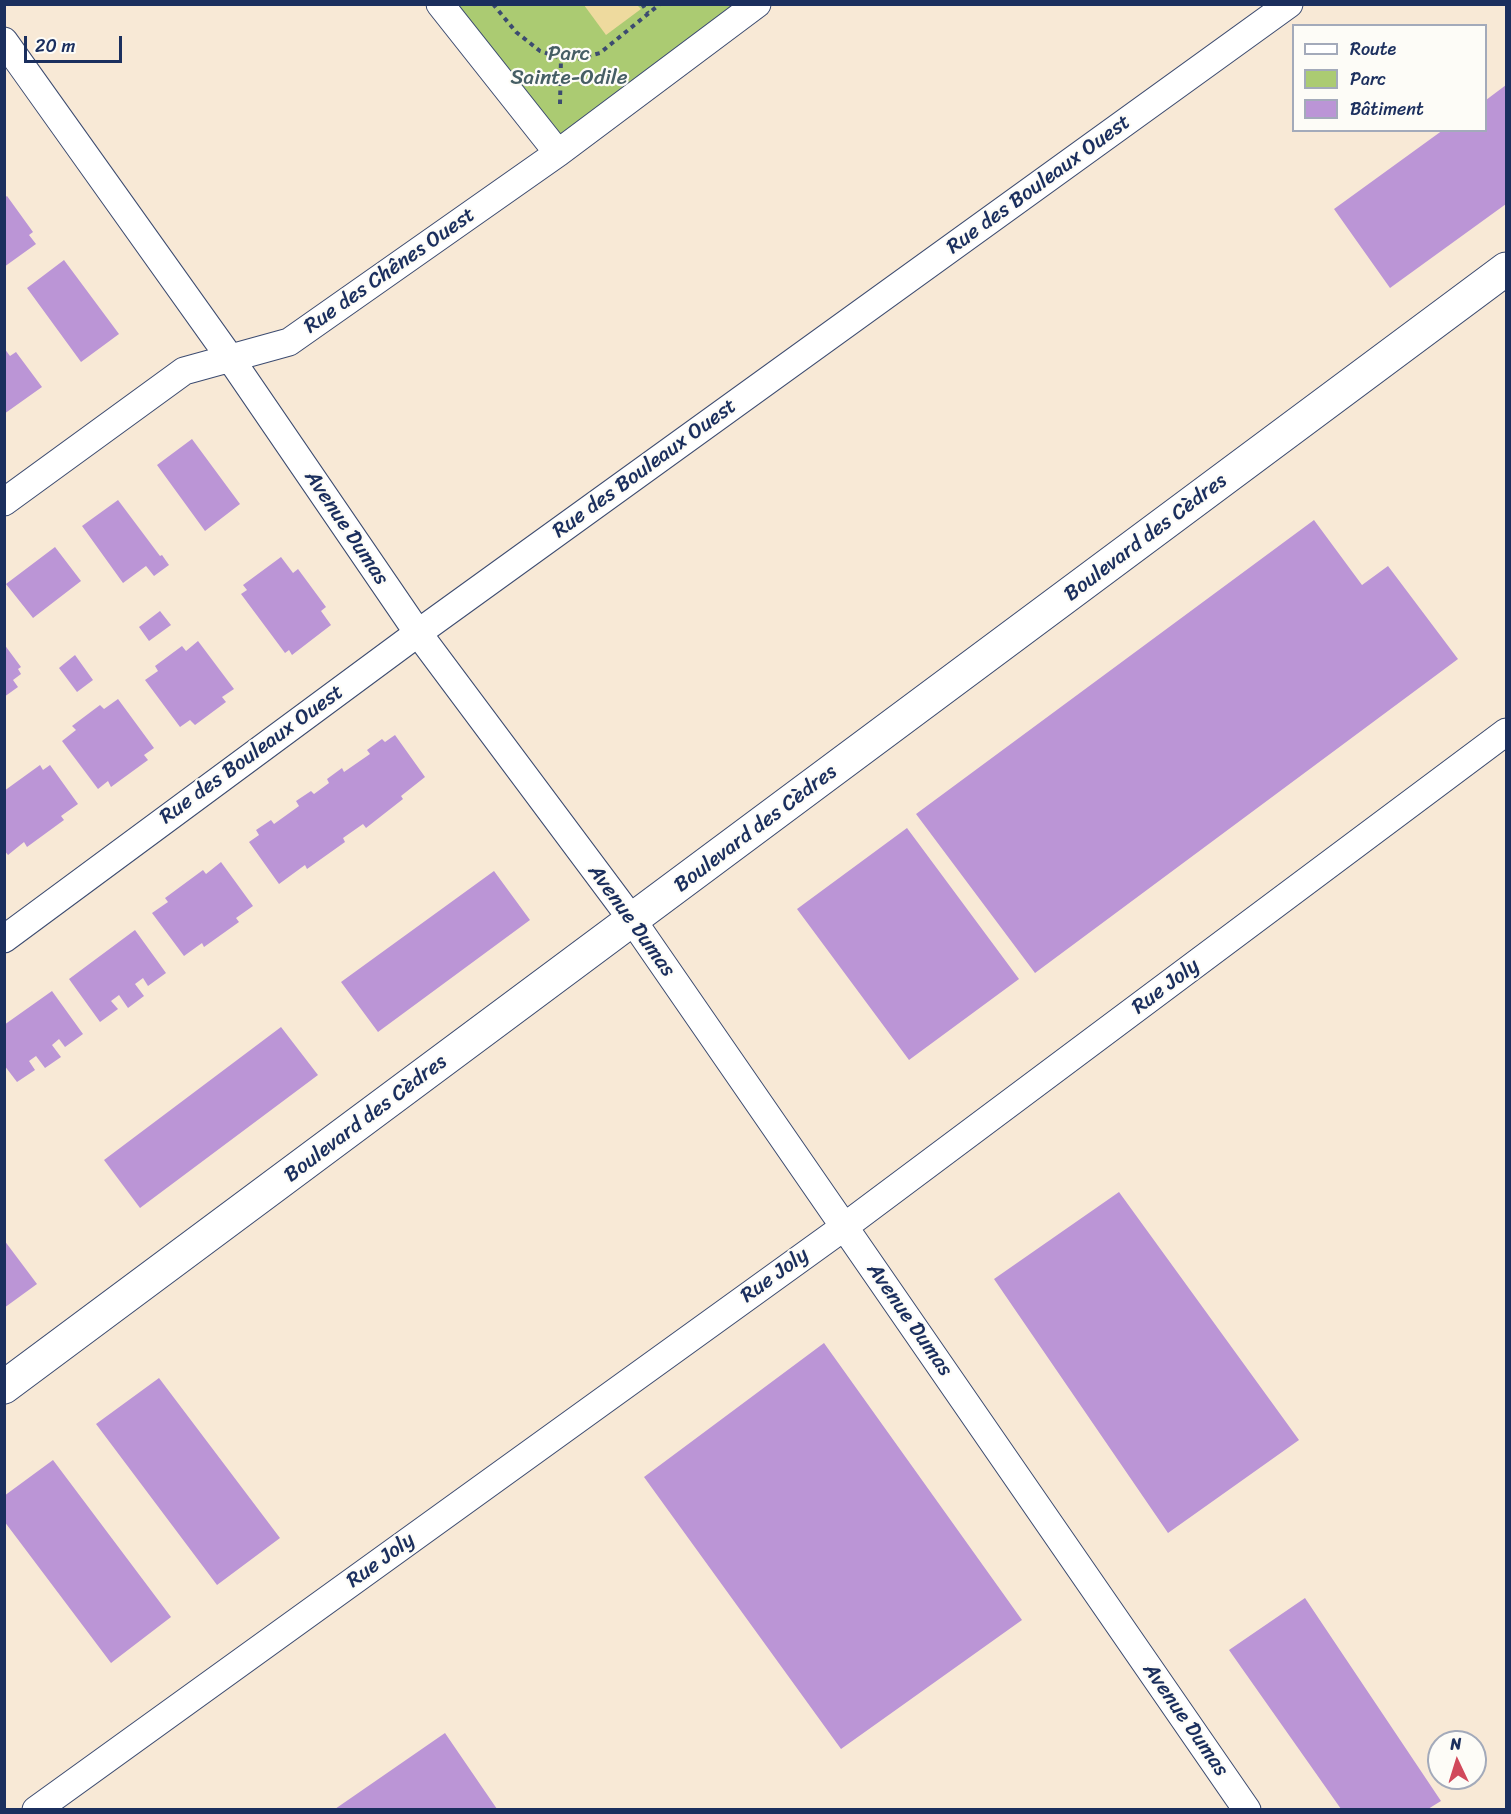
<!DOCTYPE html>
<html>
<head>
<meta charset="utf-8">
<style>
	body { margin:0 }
	#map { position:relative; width:1511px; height:1814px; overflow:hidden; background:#f8e9d6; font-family:Sriracha,sans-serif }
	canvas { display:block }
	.frame { position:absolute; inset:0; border:6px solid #1b2f5e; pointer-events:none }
	.legend { position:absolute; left:1292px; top:24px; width:195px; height:108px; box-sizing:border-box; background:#fdfcf7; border:2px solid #a3aaba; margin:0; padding:8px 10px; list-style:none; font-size:18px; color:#1b2f5e }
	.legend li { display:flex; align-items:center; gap:12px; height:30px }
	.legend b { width:30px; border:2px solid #a3aaba }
	.north { position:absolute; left:1427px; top:1730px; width:60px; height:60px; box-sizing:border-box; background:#fdfcf7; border:2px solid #a3aaba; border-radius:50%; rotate:356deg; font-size:16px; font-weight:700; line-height:24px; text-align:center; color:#1b2f5e }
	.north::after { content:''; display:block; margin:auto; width:21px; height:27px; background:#d1495b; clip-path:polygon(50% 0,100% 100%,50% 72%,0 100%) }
	.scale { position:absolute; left:24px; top:36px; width:98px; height:27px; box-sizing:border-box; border:3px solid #1b2f5e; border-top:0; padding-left:8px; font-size:18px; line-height:21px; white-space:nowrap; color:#1b2f5e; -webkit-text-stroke:4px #fdfcf7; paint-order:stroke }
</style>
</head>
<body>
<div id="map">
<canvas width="1511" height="1814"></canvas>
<div class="frame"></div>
<ul class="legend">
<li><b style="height:8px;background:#fff"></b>Route</li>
<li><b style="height:16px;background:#abcb72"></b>Parc</li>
<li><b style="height:16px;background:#bb95d6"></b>Bâtiment</li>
</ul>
<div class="north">N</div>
<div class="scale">20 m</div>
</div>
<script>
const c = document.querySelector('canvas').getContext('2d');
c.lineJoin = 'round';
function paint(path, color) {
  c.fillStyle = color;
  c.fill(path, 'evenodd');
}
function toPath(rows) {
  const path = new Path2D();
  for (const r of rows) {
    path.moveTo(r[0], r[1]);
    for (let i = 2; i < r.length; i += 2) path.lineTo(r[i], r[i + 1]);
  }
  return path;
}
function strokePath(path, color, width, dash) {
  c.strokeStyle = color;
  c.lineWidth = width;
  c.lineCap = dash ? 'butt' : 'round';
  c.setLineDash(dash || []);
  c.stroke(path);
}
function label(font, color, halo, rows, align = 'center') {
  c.font = font + ' Sriracha,sans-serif';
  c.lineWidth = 4.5;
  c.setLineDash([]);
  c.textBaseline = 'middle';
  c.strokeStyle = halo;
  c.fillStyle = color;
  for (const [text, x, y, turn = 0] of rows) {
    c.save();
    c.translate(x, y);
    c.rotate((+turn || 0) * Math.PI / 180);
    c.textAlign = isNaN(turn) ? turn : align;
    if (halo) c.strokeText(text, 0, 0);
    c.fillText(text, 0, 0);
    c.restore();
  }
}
paint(toPath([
	[440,5,757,5,558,153]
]), '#abcb72');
paint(toPath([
	[584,5,637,5,641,9,606,35]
]), '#eeda9e');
paint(toPath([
	[1506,85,1506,204,1390,288,1334,209,1443,130,1486,130,1486,100],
	[7,196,33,232,29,235,36,244,4,267,4,198],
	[64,260,119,334,81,362,27,288],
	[4,348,10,356,16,352,42,387,4,414],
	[192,439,240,504,205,531,157,465],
	[118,500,160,556,162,555,169,565,154,576,146,566,123,583,82,526],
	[1314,520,1362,585,1388,566,1458,659,1035,973,916,814],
	[55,547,81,581,33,618,6,584],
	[281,557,293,573,298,569,326,607,321,611,331,625,292,655,289,650,285,653,241,594,247,590,243,585],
	[160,611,171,625,149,641,139,627],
	[198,641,234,689,222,697,226,702,195,725,190,720,180,727,145,680,158,671,155,666,182,646,186,651],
	[4,644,21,667,18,669,21,674,13,680,18,687,4,697],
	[75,655,93,680,77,692,59,668],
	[118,699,154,748,144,755,148,760,111,787,108,781,98,789,62,741,76,730,72,726,100,705,104,709],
	[395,735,425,777,401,796,403,799,366,828,363,824,343,838,345,842,307,869,305,865,279,884,249,842,259,835,256,830,271,820,274,824,299,806,296,801,311,791,314,794,329,783,327,779,342,768,344,772,370,754,367,750,382,739,385,742],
	[40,765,43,770,50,765,78,804,61,816,64,820,27,847,24,842,8,855,4,850,4,791],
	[907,828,1019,979,909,1060,797,909],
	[221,862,253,906,236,918,239,922,204,947,202,943,184,956,152,913,168,902,165,898,203,870,206,874],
	[494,871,530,920,378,1032,341,982],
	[135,930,166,973,148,986,143,978,135,984,144,996,128,1008,119,995,111,1001,118,1009,100,1022,69,979],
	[52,991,83,1034,65,1047,59,1039,52,1045,61,1057,45,1068,36,1056,29,1061,35,1070,17,1082,4,1065,4,1025],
	[281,1027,318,1075,140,1208,104,1160],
	[1119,1192,1299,1440,1168,1533,994,1279],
	[4,1240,37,1284,4,1308],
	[824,1343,1022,1620,841,1749,644,1477],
	[159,1378,280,1538,217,1585,96,1424],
	[53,1460,171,1617,111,1663,4,1521,4,1496],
	[1305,1598,1441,1801,1428,1809,1341,1809,1229,1650],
	[445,1733,497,1809,335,1809]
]), '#bb95d6');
const minor = toPath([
	[440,4,558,153],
	[4,41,230,358,418,633,633,921,1247,1810],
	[4,502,184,371,289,342,558,153,757,4],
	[4,939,418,633,1289,4],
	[36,1810,844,1227,1506,732]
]);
const tertiary = toPath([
	[4,1387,1506,269]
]);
strokePath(minor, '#3c4b70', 29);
strokePath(tertiary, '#3c4b70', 35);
strokePath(toPath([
	[493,4,516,32,540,51,561,58],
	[642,4,648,13],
	[560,104,561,58,577,59,600,53,660,4]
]), '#3c4b70', 4, [4.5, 4.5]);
strokePath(minor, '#fff', 27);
strokePath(tertiary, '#fff', 33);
label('21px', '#465e64', '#fdfcf7', [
	["Parc",569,55],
	["Sainte-Odile",569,79]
]);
label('21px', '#1b2f5e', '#fdfcf7', [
	["Rue des Bouleaux Ouest",1039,185,-36],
	["Rue des Chênes Ouest",390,271,-35],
	["Rue des Bouleaux Ouest",645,469,-36],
	["Avenue Dumas",346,528,56],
	["Boulevard des Cèdres",1146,538,-37],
	["Rue des Bouleaux Ouest",252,755,-36],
	["Boulevard des Cèdres",756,829,-37],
	["Avenue Dumas",631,921,54],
	["Rue Joly",1166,987,-37],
	["Boulevard des Cèdres",366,1119,-37],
	["Rue Joly",775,1276,-36],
	["Avenue Dumas",909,1320,55],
	["Rue Joly",381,1561,-36],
	["Avenue Dumas",1185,1720,55]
]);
</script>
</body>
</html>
